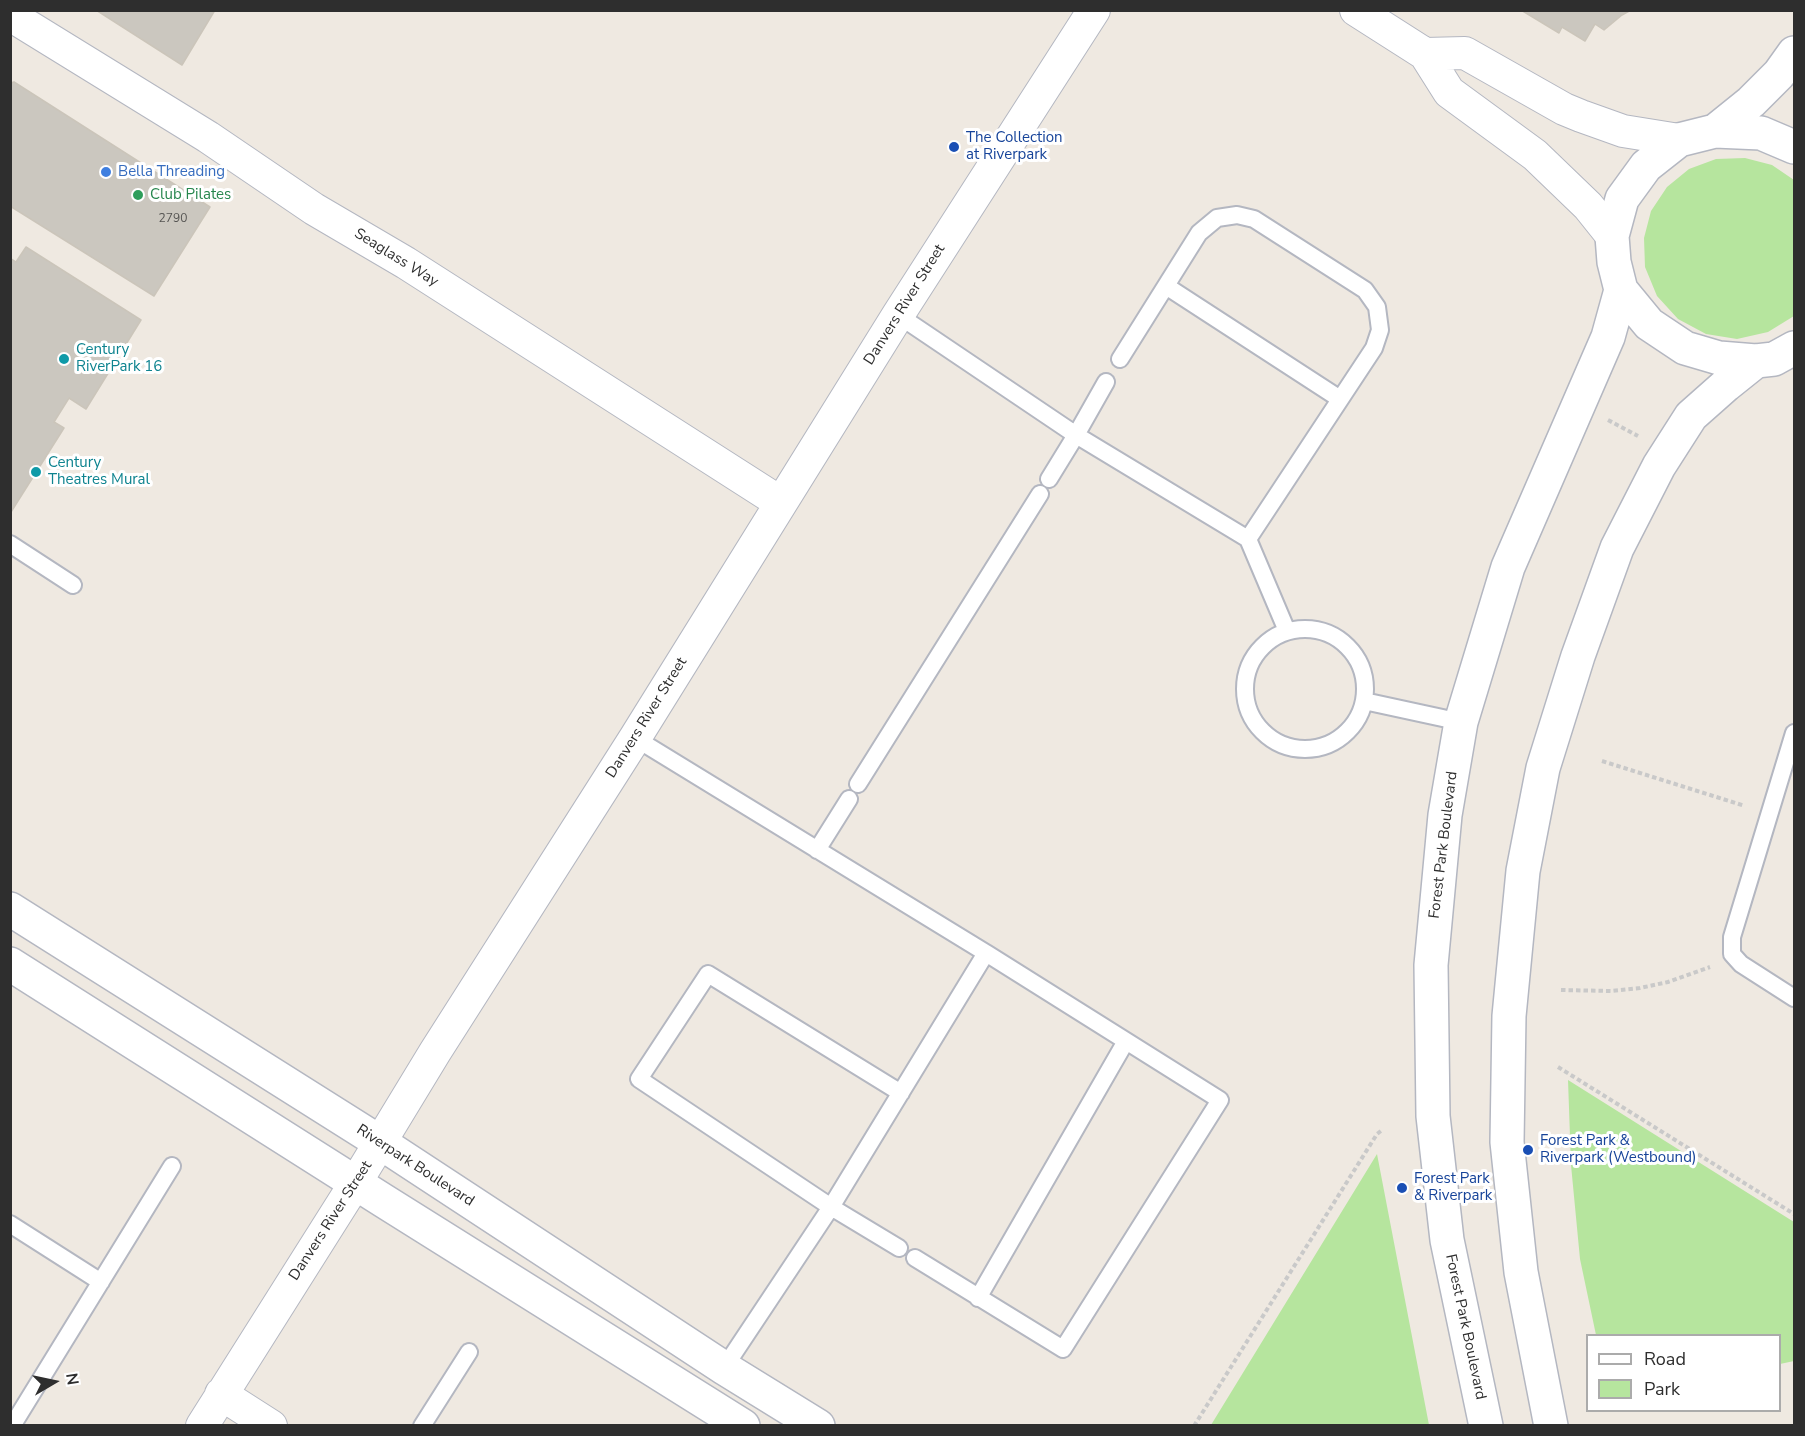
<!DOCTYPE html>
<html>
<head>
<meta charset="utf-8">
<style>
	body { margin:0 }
	#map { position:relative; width:1805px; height:1436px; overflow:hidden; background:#efe9e1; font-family:"Nunito Sans",sans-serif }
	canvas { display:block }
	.frame { position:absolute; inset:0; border:12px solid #2e2e2e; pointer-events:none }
	.legend { position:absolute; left:1586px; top:1334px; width:195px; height:78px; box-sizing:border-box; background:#fff; border:2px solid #ababab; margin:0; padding:8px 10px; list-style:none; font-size:18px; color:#2e2e2e }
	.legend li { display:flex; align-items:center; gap:12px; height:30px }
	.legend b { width:30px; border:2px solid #ababab }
	.north { position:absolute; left:24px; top:1352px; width:60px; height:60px; -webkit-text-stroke:4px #fff; paint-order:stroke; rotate:81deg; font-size:16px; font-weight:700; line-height:24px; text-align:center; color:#2e2e2e }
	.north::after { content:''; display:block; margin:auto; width:21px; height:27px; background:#2e2e2e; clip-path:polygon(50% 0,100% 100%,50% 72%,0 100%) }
</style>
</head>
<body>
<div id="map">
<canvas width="1805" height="1436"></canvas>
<div class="frame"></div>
<ul class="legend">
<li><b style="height:8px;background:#fff"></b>Road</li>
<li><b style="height:16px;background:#b6e59e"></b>Park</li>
</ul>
<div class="north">N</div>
</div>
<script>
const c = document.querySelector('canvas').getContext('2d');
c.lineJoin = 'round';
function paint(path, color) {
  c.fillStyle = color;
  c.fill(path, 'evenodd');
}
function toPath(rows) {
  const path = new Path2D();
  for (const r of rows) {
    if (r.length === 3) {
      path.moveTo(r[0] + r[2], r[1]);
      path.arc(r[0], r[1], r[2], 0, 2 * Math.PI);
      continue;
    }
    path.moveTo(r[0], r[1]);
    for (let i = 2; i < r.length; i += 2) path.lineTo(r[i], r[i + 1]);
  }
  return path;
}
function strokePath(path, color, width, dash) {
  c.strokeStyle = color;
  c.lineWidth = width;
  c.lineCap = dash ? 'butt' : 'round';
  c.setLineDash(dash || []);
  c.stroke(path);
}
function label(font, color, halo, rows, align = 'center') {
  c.font = font + ' "Nunito Sans",sans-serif';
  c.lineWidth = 6;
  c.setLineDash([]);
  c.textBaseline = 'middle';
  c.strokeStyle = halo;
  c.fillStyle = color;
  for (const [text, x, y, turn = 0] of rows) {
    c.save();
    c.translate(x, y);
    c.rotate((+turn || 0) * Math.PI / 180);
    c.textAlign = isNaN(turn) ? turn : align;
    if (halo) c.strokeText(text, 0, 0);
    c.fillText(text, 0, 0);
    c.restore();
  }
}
paint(toPath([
	[1745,158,1772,165,1794,180,1794,316,1768,332,1737,339,1706,334,1678,319,1657,296,1645,267,1644,238,1651,211,1667,187,1689,169,1716,159],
	[1568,1080,1794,1222,1794,1361,1780,1364,1780,1336,1596,1335,1580,1259,1571,1165],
	[1377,1154,1429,1425,1211,1425]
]), '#b6e59e');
const building = toPath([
	[96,10,215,10,182,65,96,10],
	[1521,10,1631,10,1622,15,1604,30,1595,24,1585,41,1562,27,1559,33,1521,10],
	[14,82,210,207,154,296,10,206,10,83,14,82],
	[26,247,141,320,86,409,69,398,54,422,64,428,11,512,10,258,16,262,26,247]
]);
paint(building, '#cbc7bf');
strokePath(building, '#cbc5ba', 1.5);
const lane = toPath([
	[1166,286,1340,399],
	[898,315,1076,435,1049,479],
	[1106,382,1076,435,1248,539,1374,348,1380,330,1377,307,1365,290,1254,219,1237,215,1217,218,1199,233,1120,359],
	[1248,539,1287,631],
	[10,544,73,585],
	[1305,689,60],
	[1364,701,1461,722],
	[1794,733,1732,937,1732,954,1741,964,1794,998],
	[635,738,986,953,831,1207,724,1368],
	[858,784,1040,494],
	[817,850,849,799],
	[10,1224,101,1282],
	[899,1248,831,1207,639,1079,708,974,901,1093],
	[915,1258,1063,1349,1220,1100,986,953],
	[978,1298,1126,1041],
	[12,1426,172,1166],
	[422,1426,469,1352]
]);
const street = toPath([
	[1356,10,1425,54,1449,92,1535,155,1588,206,1612,236],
	[10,15,208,137,314,209,406,263,781,503],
	[1425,54,1465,53,1564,109,1581,116,1623,131,1679,140],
	[221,1394,271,1426],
	[202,1426,356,1182,435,1052,635,738,898,315,1094,10]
]);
const secondary = toPath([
	[1715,131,1751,102,1779,74,1794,53],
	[1794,147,1761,133,1715,131,1679,140,1646,166,1622,199,1612,236,1614,262,1621,290,1649,324,1685,348,1719,358,1756,361,1774,359,1794,348],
	[10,909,381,1143,724,1368,818,1426],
	[10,964,384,1201,743,1426],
	[1486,1426,1447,1240,1433,1116,1431,965,1445,815,1461,722,1508,567,1608,337,1621,290],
	[1551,1426,1521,1272,1507,1142,1509,1016,1523,871,1543,768,1578,656,1617,548,1659,466,1691,416,1726,385,1756,361]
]);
strokePath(lane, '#b4b7c1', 20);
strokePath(street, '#b4b7c1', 34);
strokePath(secondary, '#b4b7c1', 36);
strokePath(toPath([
	[1608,420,1638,436],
	[1602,761,1745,806],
	[1561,990,1611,991,1640,988,1668,982,1710,967],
	[1558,1067,1794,1214],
	[1194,1426,1377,1134,1382,1130]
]), '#c9c9c9', 4, [4.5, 3]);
strokePath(lane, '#fff', 16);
strokePath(street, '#fff', 32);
strokePath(secondary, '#fff', 33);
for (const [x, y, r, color] of [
	[954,147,6,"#1a4fb4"],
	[106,172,6,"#3f7fe0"],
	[138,195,6,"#2e9e5b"],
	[64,359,6,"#0f9aa8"],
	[36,472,6,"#0f9aa8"],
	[1528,1150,6,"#1a4fb4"],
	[1402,1188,6,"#1a4fb4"]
]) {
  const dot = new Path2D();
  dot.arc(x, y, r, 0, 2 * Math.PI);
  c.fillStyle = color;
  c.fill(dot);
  strokePath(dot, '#fff', 2);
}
label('12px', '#555452', null, [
	["2790",173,219]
]);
label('15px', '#164399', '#fff', [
	["The Collection",966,138],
	["at Riverpark",966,155],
	["Forest Park &",1540,1141],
	["Riverpark (Westbound)",1540,1158],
	["Forest Park",1414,1179],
	["& Riverpark",1414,1196]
], 'left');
label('15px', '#366cbe', '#fff', [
	["Bella Threading",118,172]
], 'left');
label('15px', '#27864d', '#fff', [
	["Club Pilates",150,195]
], 'left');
label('15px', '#2e2e2e', '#fff', [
	["Seaglass Way",396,258,32],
	["Danvers River Street",905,305,-58],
	["Danvers River Street",647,718,-58],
	["Forest Park Boulevard",1444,845,-83],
	["Riverpark Boulevard",415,1166,33],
	["Danvers River Street",331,1221,-57],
	["Forest Park Boulevard",1465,1327,78]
]);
label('15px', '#0d838f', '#fff', [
	["Century",76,350],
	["RiverPark 16",76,367],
	["Century",48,463],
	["Theatres Mural",48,480]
], 'left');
</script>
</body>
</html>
